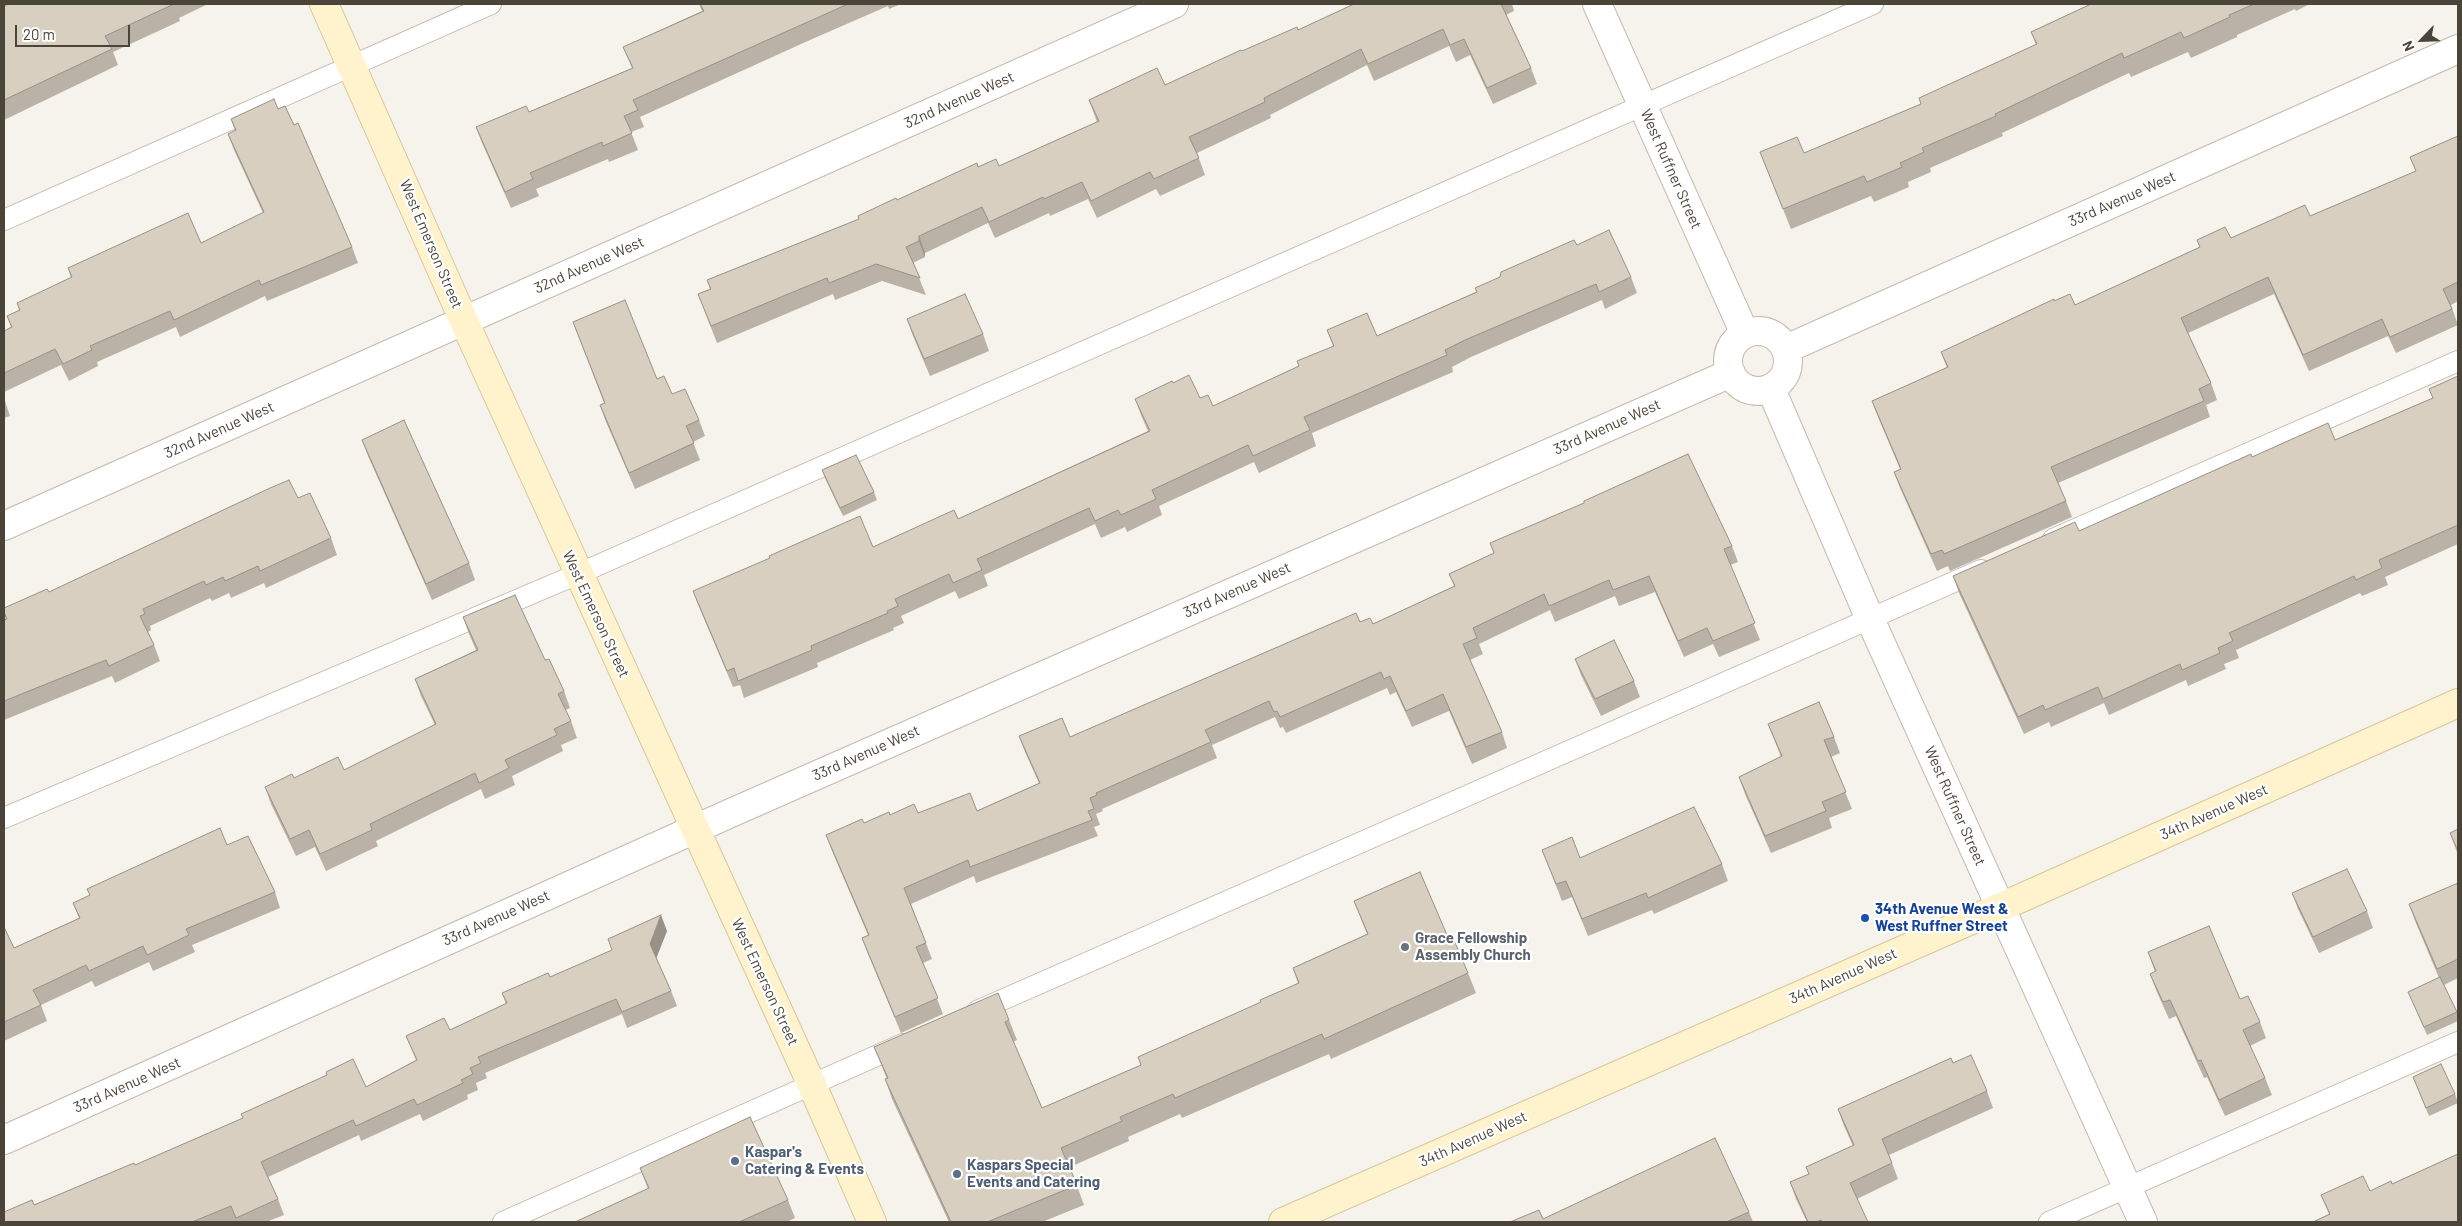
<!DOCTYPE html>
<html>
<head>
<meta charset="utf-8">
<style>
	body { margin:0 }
	#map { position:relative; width:2462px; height:1226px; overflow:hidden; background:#f6f3ec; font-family:Barlow,sans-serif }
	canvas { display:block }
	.frame { position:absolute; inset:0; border:5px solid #4b4439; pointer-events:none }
	.north { position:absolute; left:2397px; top:15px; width:50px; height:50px; -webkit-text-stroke:4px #fff; paint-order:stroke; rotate:246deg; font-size:14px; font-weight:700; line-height:20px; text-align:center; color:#4b4439 }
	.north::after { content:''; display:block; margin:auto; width:18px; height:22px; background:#4b4439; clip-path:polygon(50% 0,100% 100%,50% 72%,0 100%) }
	.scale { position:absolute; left:15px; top:25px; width:115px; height:22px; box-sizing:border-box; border:2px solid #4b4439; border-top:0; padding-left:6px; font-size:15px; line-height:18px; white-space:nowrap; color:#4b4439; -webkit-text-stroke:4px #fff; paint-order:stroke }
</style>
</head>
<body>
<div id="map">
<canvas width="2462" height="1226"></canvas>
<div class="frame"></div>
<div class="north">N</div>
<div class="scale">20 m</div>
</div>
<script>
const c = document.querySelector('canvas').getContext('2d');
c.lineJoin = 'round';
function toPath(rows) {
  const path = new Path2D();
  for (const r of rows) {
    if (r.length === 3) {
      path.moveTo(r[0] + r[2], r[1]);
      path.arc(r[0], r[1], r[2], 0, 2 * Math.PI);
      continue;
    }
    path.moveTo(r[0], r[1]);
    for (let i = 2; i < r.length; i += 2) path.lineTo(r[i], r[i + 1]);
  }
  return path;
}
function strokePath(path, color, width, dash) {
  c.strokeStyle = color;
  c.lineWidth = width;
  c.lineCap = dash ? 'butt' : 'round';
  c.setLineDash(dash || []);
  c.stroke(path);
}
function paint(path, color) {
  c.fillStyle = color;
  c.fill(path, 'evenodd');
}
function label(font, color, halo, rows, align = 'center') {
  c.font = font + ' Barlow,sans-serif';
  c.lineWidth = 4.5;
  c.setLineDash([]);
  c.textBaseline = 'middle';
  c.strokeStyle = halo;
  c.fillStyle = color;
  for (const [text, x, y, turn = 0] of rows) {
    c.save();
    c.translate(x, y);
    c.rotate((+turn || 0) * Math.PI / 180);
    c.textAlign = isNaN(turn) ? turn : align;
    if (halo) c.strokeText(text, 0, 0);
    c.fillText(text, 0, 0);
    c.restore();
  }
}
const lane = toPath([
	[4,220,491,4],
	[2053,539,2458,361],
	[4,818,578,574,1873,4],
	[977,1011,1981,570],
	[503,1222,903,1044],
	[2049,1222,2458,1042]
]);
const street = toPath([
	[1597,4,1745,334],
	[1758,361,30],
	[1786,349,2458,49],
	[1771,389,1870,619,2143,1222],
	[4,526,1174,4],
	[4,1140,733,812,1731,373]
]);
const secondary = toPath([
	[324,4,464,321,812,1085,872,1222],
	[1283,1222,2001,907,2458,703]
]);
strokePath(lane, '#c2bbae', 22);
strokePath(street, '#c2bbae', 30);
strokePath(secondary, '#d6c79b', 30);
strokePath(lane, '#fff', 20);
strokePath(street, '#fff', 28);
strokePath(secondary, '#fff3cd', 28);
paint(toPath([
	[9,4,208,4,179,18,180,21,113,52,118,65,4,120,4,6],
	[699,4,901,4,889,9,888,6,810,40,640,117,644,127,631,132,638,150,609,162,608,159,536,189,539,196,511,208,482,143,476,127,529,112,632,68,623,47,702,11],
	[1354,4,1512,4,1514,11,1506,15,1531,68,1537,84,1493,104,1470,55,1456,62,1449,46,1374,81,1367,65,1270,115,1271,118,1197,153,1205,175,1160,196,1156,189,1097,218,1088,199,1050,216,1049,213,995,238,988,223,925,253,925,257,913,263,926,295,882,281,835,300,833,294,717,343,698,294,710,289,707,280,859,219,897,200,978,167,999,166,1097,122,1089,100,1165,85,1242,51,1298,30],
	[2091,4,2310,4,2296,11,2295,9,2237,35,2237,37,2191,58,2188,52,2131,77,2129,73,2002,133,2003,136,1930,168,1931,172,1908,182,1909,187,1874,202,1871,196,1791,229,1760,152,1804,153,1921,104,2036,45,2031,32],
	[278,109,352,247,358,263,267,301,265,296,180,337,176,327,97,362,98,366,69,381,61,365,4,392,4,331,11,327,7,316,19,310,17,303,71,278,68,268,201,243,263,213,234,150,228,134,235,131,231,119],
	[2458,136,2458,301,2451,305,2458,325,2396,353,2388,336,2309,371,2274,294,2188,333,2211,383,2217,400,2206,405,2210,417,2058,483,2066,501,2072,517,1950,571,1948,566,1937,571,1900,488,1894,472,1900,469,1878,417,1872,401,1947,368,1941,352,2054,301,2075,305,2200,247,2197,240,2231,238,2310,216,2416,172,2410,157],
	[1577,245,1631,277,1637,293,1605,309,1602,300,1471,357,1452,367,1453,372,1312,433,1316,446,1259,473,1254,462,1159,506,1162,515,1127,532,1125,527,1101,538,1095,524,984,575,988,586,959,599,955,591,901,616,904,623,893,628,894,630,817,663,818,667,744,698,740,685,733,687,699,607,693,591,873,547,958,519,1148,431,1141,415,1135,399,1173,383,1213,406,1299,366,1333,346,1327,330,1377,336,1476,292],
	[907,319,983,334,989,351,930,376,913,336],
	[573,322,657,379,672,394,699,420,705,436,693,442,700,460,635,489,606,422,600,405,604,403],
	[2458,376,2458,544,2385,577,2388,585,2362,596,2360,593,2236,650,2239,658,2224,664,2226,669,2188,686,2186,680,2109,715,2104,703,2051,727,2049,722,2024,734,1959,593,1953,576,2079,531,2252,457,2335,440,2433,398,2429,389],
	[4,398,10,416,4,418],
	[362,440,469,563,475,580,432,600,368,456],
	[822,470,874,492,877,500,843,516,825,478],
	[298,498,331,538,337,555,266,588,264,583,231,598,229,593,212,601,210,598,150,626,151,630,148,632,154,645,160,661,115,683,112,676,4,720,4,620,6,620,4,613,4,608,49,592],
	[1490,543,1732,546,1738,562,1730,565,1760,640,1719,657,1713,644,1684,657,1655,592,1619,606,1615,596,1555,622,1550,610,1479,644,1483,654,1470,660,1502,732,1507,748,1472,764,1449,711,1412,727,1396,692,1390,695,1387,688,1286,733,1283,727,1280,728,1275,717,1212,745,1217,758,1102,809,1103,811,1096,814,1100,825,1094,827,1098,836,976,883,974,876,911,904,932,959,923,963,943,1014,901,1033,868,954,862,938,868,935,832,851,826,835,890,815,977,811,1039,783,1025,752,1019,736,1070,737,1360,622,1373,624,1454,586,1449,574,1494,553],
	[463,617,545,660,564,691,570,708,565,710,571,721,577,738,561,745,563,751,512,776,515,785,485,799,481,789,376,841,378,846,326,871,315,847,296,856,271,804,265,787,294,778,344,770,435,725,421,696,415,679,476,650,469,634],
	[1575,659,1634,681,1640,697,1601,716,1581,675],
	[1768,724,1834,737,1840,753,1831,757,1852,809,1829,818,1832,828,1771,853,1745,794,1739,777,1781,757],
	[2458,829,2458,855,2450,833],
	[227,845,275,892,280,908,192,945,195,952,153,971,149,962,95,987,92,981,41,1005,47,1021,4,1041,4,927,14,948,79,918,73,903,90,895,87,889],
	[1542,850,1580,858,1722,864,1728,881,1654,914,1652,910,1588,936,1572,897,1562,901],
	[2458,884,2458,978,2444,985,2457,1012,2458,1016,2458,1021,2427,1035,2408,992,2439,978,2415,921,2409,904],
	[2292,893,2367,911,2373,928,2319,953,2298,909],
	[1354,901,1450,942,1468,973,1476,993,1331,1059,1329,1054,1182,1118,1180,1114,1128,1137,1129,1141,1070,1167,1084,1205,1042,1222,949,1222,892,1099,885,1079,887,1079,874,1047,1009,1020,1017,1040,1013,1042,1042,1108,1141,1065,1298,983,1293,968,1367,934],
	[667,931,656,958,671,991,677,1006,627,1028,622,1014,485,1073,487,1078,476,1083,478,1090,467,1095,468,1099,423,1121,420,1114,361,1141,359,1135,268,1177,278,1199,284,1215,266,1222,237,1222,236,1221,234,1222,4,1222,34,1205,135,1165,366,1087,416,1060,406,1036,450,1030,506,1004,502,993,550,977],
	[2148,952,2240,999,2260,1022,2266,1038,2250,1046,2265,1078,2272,1095,2225,1116,2207,1077,2204,1078,2176,1016,2169,1019,2156,990,2150,974,2155,972],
	[1953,1063,1987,1091,1993,1108,1889,1155,1898,1179,1857,1199,1868,1222,1807,1222,1796,1199,1790,1182,1809,1174,1806,1167,1853,1146,1844,1126,1838,1109],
	[2413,1077,2455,1094,2458,1103,2429,1116],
	[2458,1154,2458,1222,2313,1222,2329,1214,2321,1195,2370,1191,2392,1184],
	[640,1168,788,1200,795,1218,786,1222,575,1222,648,1189],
	[1749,1212,1753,1222,1510,1222,1543,1219]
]), '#bab2a6');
paint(toPath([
	[919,236,925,253,925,257,919,241],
	[661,915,667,931,656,959,650,944]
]), '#979187');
const building = toPath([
	[9,4,174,4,105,36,112,49,4,100,4,6,9,4],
	[700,4,848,4,633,100,638,110,624,116,632,133,603,146,602,142,530,173,533,179,505,192,476,127,526,106,529,112,633,68,623,47,704,11,700,4],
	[1354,4,1501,4,1531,68,1487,88,1464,39,1450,45,1443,29,1368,64,1361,49,1264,98,1265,102,1189,137,1199,158,1154,179,1150,172,1091,201,1082,182,1044,199,1043,197,989,222,982,207,919,236,919,241,906,247,920,278,876,264,829,283,827,278,711,326,698,294,711,289,707,280,859,219,858,216,896,198,897,200,977,163,978,167,996,159,999,166,1099,121,1089,100,1157,68,1165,85,1241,50,1242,51,1297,27,1298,30,1354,4],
	[2091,4,2254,4,2229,15,2230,17,2184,38,2181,32,2124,58,2122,53,1995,114,1996,116,1922,148,1924,152,1900,163,1902,167,1867,182,1864,176,1783,209,1760,152,1797,137,1804,153,1921,104,1919,98,2037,44,2031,32,2091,4],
	[274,99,278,109,285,106,294,125,298,123,352,247,261,285,259,280,174,320,170,311,90,346,92,350,63,364,55,349,4,373,4,331,12,327,7,316,20,310,17,303,72,277,68,268,188,213,201,243,264,212,228,134,236,130,231,119,274,99],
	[2458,136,2458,282,2443,289,2452,309,2390,337,2382,319,2303,355,2268,277,2181,318,2211,383,2199,389,2204,401,2051,467,2066,501,1944,554,1942,550,1931,554,1894,472,1901,469,1872,401,1948,367,1941,352,2054,299,2054,301,2070,294,2075,305,2200,247,2197,240,2225,227,2231,238,2305,205,2310,216,2416,171,2410,157,2458,136],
	[1609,230,1631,277,1599,292,1596,284,1465,340,1445,350,1447,355,1304,417,1310,430,1253,456,1248,445,1152,490,1156,499,1121,515,1118,510,1095,521,1089,508,977,559,982,570,953,583,949,574,895,599,898,606,887,611,888,613,811,646,812,650,738,681,734,668,727,671,693,591,770,558,769,556,860,516,873,547,954,510,958,519,1150,431,1135,399,1172,381,1173,383,1189,375,1200,398,1208,395,1213,406,1299,366,1297,361,1334,346,1327,330,1367,313,1377,336,1477,292,1475,288,1500,277,1501,272,1574,240,1577,245,1609,230],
	[965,294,983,334,924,359,907,319,965,294],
	[625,300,657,379,664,376,672,394,685,389,699,420,686,426,694,443,629,473,600,405,605,403,573,322,625,300],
	[2458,376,2458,525,2379,560,2382,568,2356,580,2354,576,2229,633,2233,641,2218,648,2220,653,2182,670,2180,664,2103,699,2098,687,2045,710,2043,705,2018,717,1953,576,2075,522,2079,531,2251,454,2252,457,2328,423,2335,440,2433,398,2429,389,2458,376],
	[404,420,469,563,426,584,362,440,404,420],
	[1688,454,1732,546,1724,549,1755,623,1713,641,1707,628,1678,641,1649,576,1613,590,1609,580,1549,606,1544,594,1473,628,1477,638,1463,644,1502,732,1466,747,1443,694,1406,711,1390,676,1384,679,1381,672,1280,717,1277,711,1274,712,1269,701,1205,730,1211,742,1096,793,1097,795,1090,798,1094,809,1088,811,1092,820,970,867,968,860,904,888,926,943,916,947,938,998,895,1017,862,938,869,935,826,835,862,819,864,823,889,812,890,815,914,804,918,813,970,793,977,811,1040,783,1019,736,1062,718,1070,737,1356,613,1360,622,1370,618,1373,624,1455,586,1449,574,1494,553,1490,543,1584,503,1584,501,1688,454],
	[856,455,874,492,840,508,822,470,856,455],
	[289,480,298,498,310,493,331,538,260,571,258,566,225,581,223,577,206,585,204,581,143,609,145,614,140,616,154,645,109,666,106,660,4,701,4,620,7,619,4,612,4,608,47,589,49,592,270,488,289,480],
	[515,595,545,660,549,659,564,691,558,694,571,721,554,729,557,735,505,760,509,768,479,783,475,773,370,824,372,830,320,854,309,830,290,839,265,787,292,774,294,778,338,757,344,770,436,724,415,679,478,650,463,617,515,595],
	[1614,640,1634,681,1595,699,1575,659,1614,640],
	[1819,702,1834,737,1824,740,1846,792,1822,802,1826,811,1765,836,1739,777,1782,756,1768,724,1819,702],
	[1694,807,1722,864,1648,898,1646,893,1582,919,1566,881,1556,884,1542,850,1572,837,1580,858,1694,807],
	[220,828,227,845,248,836,275,892,186,929,189,935,147,955,143,946,89,971,86,965,33,990,41,1005,4,1022,4,927,14,948,80,918,73,903,90,895,87,889,220,828],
	[2458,829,2458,851,2450,833,2458,829],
	[2347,869,2367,911,2313,937,2292,893,2347,869],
	[1420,872,1450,942,1454,940,1468,973,1324,1039,1322,1034,1175,1098,1173,1094,1120,1117,1122,1121,1061,1148,1077,1185,987,1222,951,1222,885,1079,888,1078,874,1047,998,993,1009,1020,1005,1022,1042,1108,1141,1065,1138,1057,1261,1002,1260,1000,1299,983,1293,968,1368,934,1354,901,1420,872],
	[2458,883,2458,959,2437,969,2409,904,2458,883],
	[661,915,650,944,671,991,622,1012,616,999,478,1057,481,1063,470,1068,473,1074,461,1080,463,1083,417,1105,414,1099,356,1126,353,1120,261,1162,278,1199,236,1218,231,1206,192,1222,4,1222,4,1212,32,1200,34,1205,134,1163,135,1165,243,1118,241,1114,327,1075,326,1072,353,1059,366,1087,417,1060,406,1036,444,1018,450,1030,507,1003,502,993,548,973,550,977,612,950,608,939,661,915],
	[2209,926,2240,999,2248,996,2260,1022,2243,1030,2265,1078,2219,1100,2201,1060,2198,1061,2170,1000,2163,1002,2150,974,2156,971,2148,952,2209,926],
	[2440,977,2457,1012,2424,1027,2408,992,2440,977],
	[1971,1055,1987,1091,1882,1139,1892,1163,1850,1183,1868,1222,1822,1222,1821,1220,1816,1222,1808,1222,1790,1182,1809,1174,1806,1167,1854,1145,1838,1109,1951,1058,1953,1063,1971,1055],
	[2441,1064,2455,1094,2426,1108,2413,1077,2441,1064],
	[750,1117,788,1200,739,1222,575,1222,649,1188,640,1168,750,1117],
	[1715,1138,1749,1212,1726,1222,1510,1222,1539,1210,1543,1219,1715,1138],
	[2458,1154,2458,1221,2456,1222,2313,1222,2330,1214,2321,1195,2363,1176,2370,1191,2391,1181,2392,1184,2458,1154]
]);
paint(building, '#d8cfc1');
strokePath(building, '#979187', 1);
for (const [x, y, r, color] of [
	[1865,918,5,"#1a4fb4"],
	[1405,947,5,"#6b7280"],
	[735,1161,5,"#5c6f8a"],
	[957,1174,5,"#5c6f8a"]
]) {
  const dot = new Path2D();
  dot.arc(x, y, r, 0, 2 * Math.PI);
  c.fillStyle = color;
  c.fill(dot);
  strokePath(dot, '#fff', 2);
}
label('15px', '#4b4439', '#fff', [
	["32nd Avenue West",959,100,-24],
	["West Ruffner Street",1671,169,66],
	["33rd Avenue West",2122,199,-24],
	["West Emerson Street",431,244,67],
	["32nd Avenue West",589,265,-24],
	["33rd Avenue West",1607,427,-24],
	["32nd Avenue West",219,430,-24],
	["33rd Avenue West",1237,590,-24],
	["West Emerson Street",596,614,65],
	["33rd Avenue West",866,753,-24],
	["West Ruffner Street",1955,806,66],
	["34th Avenue West",2214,812,-24],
	["33rd Avenue West",496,918,-24],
	["34th Avenue West",1843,976,-24],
	["West Emerson Street",765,982,65],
	["33rd Avenue West",127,1085,-24],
	["34th Avenue West",1473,1139,-24]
]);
label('bold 15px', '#164399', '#fff', [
	["34th Avenue West &",1875,909],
	["West Ruffner Street",1875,926]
], 'left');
label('bold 15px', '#5b616d', '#fff', [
	["Grace Fellowship",1415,938],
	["Assembly Church",1415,955]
], 'left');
label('bold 15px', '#4e5e75', '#fff', [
	["Kaspar's",745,1152],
	["Catering & Events",745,1169],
	["Kaspars Special",967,1165],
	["Events and Catering",967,1182]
], 'left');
</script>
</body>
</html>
